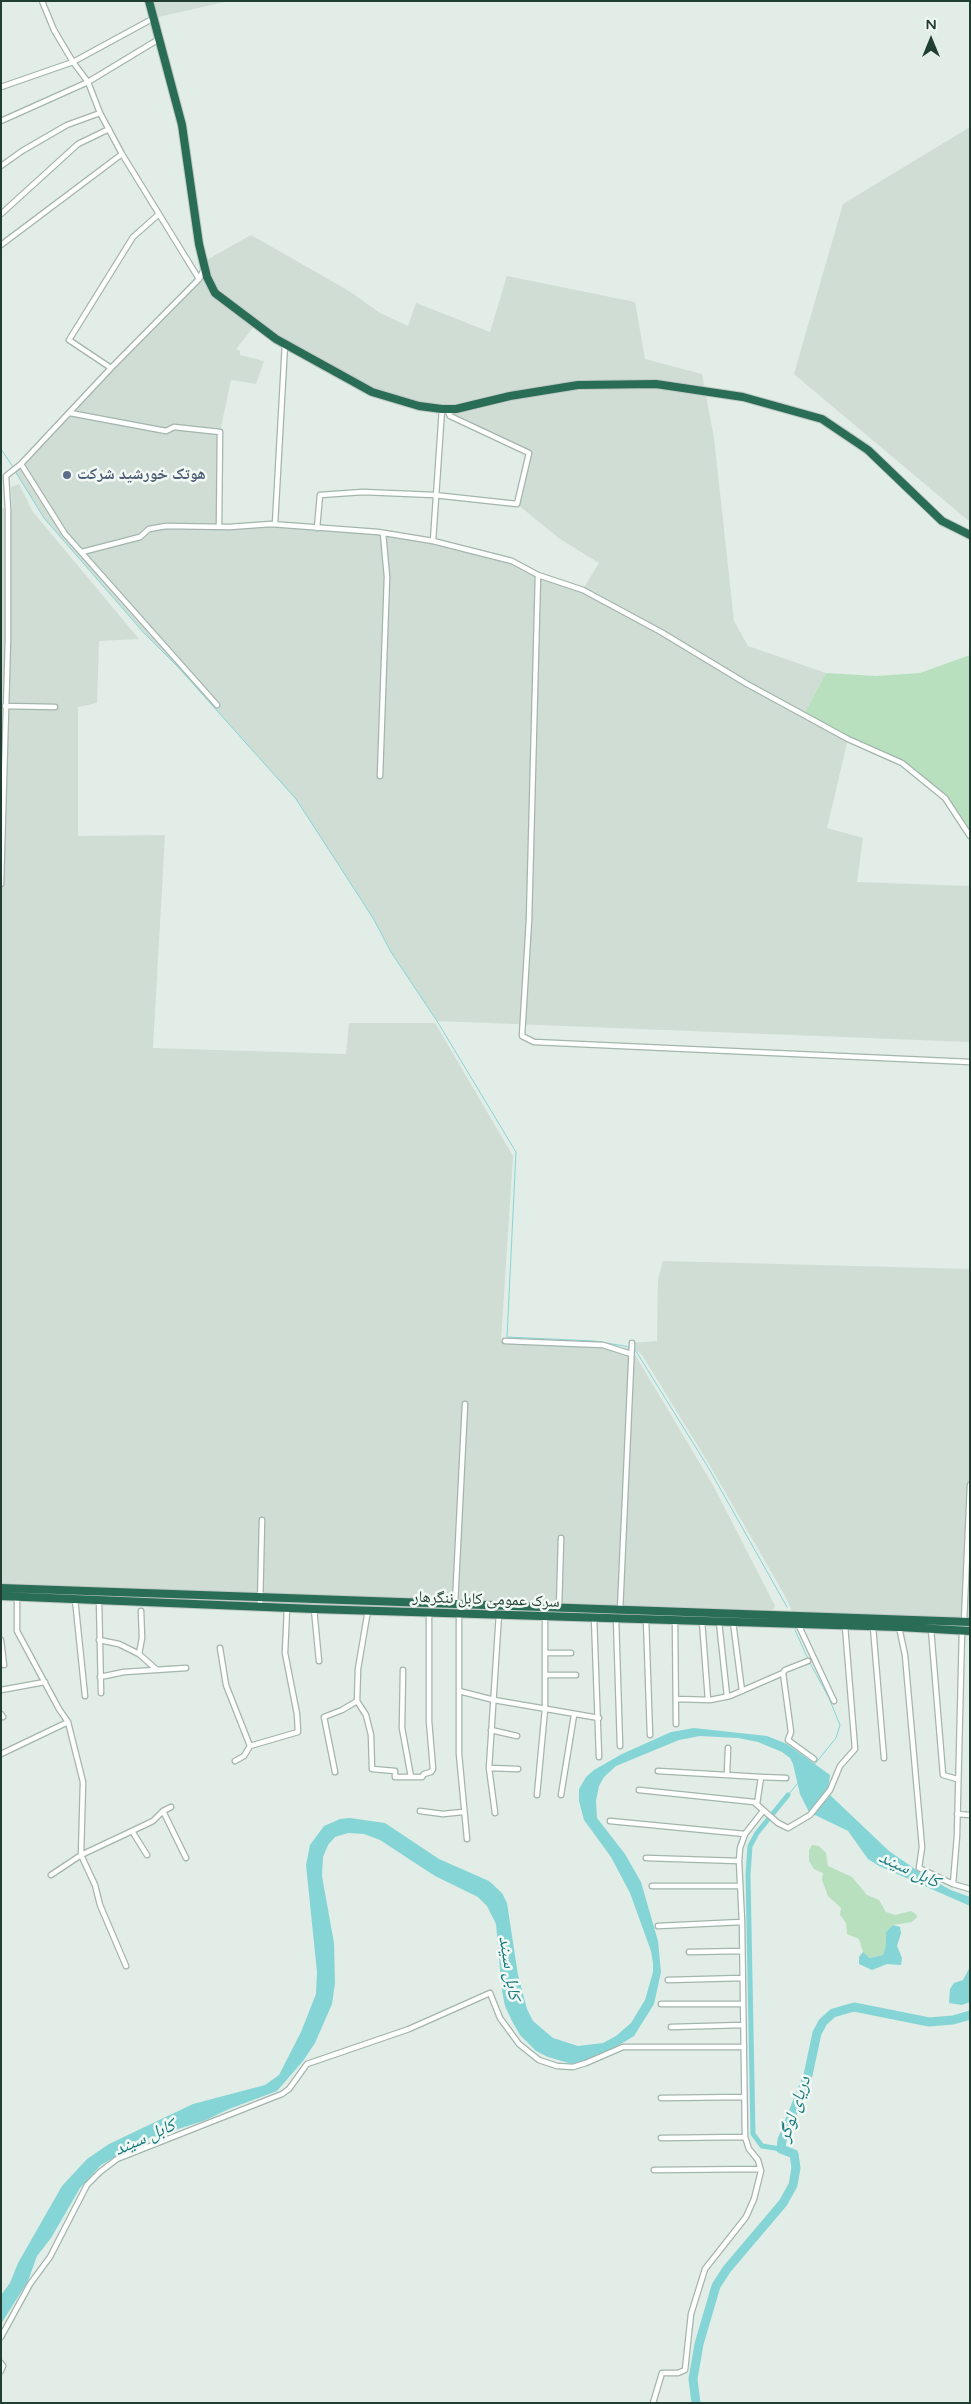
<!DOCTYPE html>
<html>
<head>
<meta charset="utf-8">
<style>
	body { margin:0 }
	#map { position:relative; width:971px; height:2404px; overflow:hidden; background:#e1ede6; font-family:"Varela Round",sans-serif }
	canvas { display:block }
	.frame { position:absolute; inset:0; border:2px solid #203f32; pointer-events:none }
	.north { position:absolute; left:906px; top:15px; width:50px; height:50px; -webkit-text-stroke:4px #f2f9f5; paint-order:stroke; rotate:0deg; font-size:14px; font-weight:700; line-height:20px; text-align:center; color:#203f32 }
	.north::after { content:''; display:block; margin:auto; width:18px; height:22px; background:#203f32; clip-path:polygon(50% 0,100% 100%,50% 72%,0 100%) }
</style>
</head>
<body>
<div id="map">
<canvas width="971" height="2404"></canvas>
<div class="frame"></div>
<div class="north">N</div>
</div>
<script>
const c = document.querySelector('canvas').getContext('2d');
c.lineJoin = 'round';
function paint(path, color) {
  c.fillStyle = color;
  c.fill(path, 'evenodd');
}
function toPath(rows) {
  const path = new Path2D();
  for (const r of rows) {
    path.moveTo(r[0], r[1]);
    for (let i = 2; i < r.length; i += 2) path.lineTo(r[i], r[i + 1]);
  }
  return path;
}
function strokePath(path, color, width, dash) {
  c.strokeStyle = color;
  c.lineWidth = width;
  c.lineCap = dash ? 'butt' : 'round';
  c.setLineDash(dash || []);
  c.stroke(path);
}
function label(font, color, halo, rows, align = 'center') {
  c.font = font + ' "Varela Round","Noto Naskh Arabic",sans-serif';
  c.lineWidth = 5;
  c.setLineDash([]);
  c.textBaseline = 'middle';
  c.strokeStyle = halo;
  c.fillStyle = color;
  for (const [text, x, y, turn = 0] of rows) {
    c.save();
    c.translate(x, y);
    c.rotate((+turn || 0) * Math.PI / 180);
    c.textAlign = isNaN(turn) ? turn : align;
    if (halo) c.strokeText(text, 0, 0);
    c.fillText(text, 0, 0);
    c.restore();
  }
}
paint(toPath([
	[149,1,229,1,154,18],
	[970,127,970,522,794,374,843,204],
	[251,235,349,291,380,313,408,326,416,303,490,332,507,276,635,302,645,359,702,374,714,438,734,621,748,646,826,673,805,712,848,739,827,828,863,838,857,882,970,886,970,1042,437,1021,391,952,373,918,296,799,178,667,144,633,44,518,14,470,199,279,203,262],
	[255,325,372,392,447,409,450,416,528,453,517,504,560,539,599,563,583,589,538,575,512,561,433,541,378,532,271,524,219,527,220,432,231,380,256,384,264,361,240,355,240,351,236,349],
	[19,484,33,512,139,639,99,641,97,703,78,707,78,836,165,835,153,1048,346,1054,349,1023,435,1023,513,1156,501,1340,631,1348,714,1487,775,1606,773,1610,378,1598,1,1583,1,508,12,509,11,487],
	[663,1261,970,1269,970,1622,794,1615,784,1594,709,1464,642,1355,633,1347,632,1343,657,1341,658,1279]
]), '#cfddd5');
paint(toPath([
	[970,655,970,836,945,798,902,763,848,739,805,712,826,673,876,676,920,673],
	[812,1845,819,1846,826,1853,828,1866,852,1877,867,1895,879,1900,886,1912,895,1915,911,1911,916,1914,917,1917,912,1922,893,1925,886,1932,886,1945,883,1955,870,1958,863,1952,859,1939,847,1934,846,1923,840,1915,841,1908,828,1896,822,1880,823,1873,814,1869,809,1861,809,1850]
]), '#b8e0be');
paint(toPath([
	[694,1728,767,1736,787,1744,830,1775,828,1791,830,1795,889,1851,925,1876,951,1890,970,1897,970,1906,879,1866,868,1859,848,1831,809,1812,800,1794,793,1764,790,1758,782,1752,758,1742,738,1738,700,1736,679,1740,616,1766,604,1777,599,1786,596,1801,597,1818,625,1854,641,1882,658,1941,661,1972,654,2004,634,2036,599,2057,572,2064,548,2057,536,2051,520,2035,512,2021,505,2006,502,1991,496,1924,487,1906,478,1897,435,1876,380,1840,364,1834,348,1833,335,1837,328,1845,323,1857,322,1876,334,1943,335,1983,332,2004,315,2043,303,2061,277,2091,229,2109,206,2120,144,2140,101,2165,80,2188,51,2238,37,2256,28,2281,1,2324,1,2295,10,2283,18,2263,62,2186,87,2159,109,2144,193,2104,265,2085,279,2075,301,2032,316,1994,317,1972,306,1865,310,1845,324,1826,340,1819,350,1818,385,1823,439,1859,489,1881,502,1893,507,1903,518,1975,527,2009,533,2021,553,2038,578,2046,603,2043,616,2036,631,2023,645,2000,653,1972,653,1963,651,1951,630,1893,611,1857,584,1820,579,1801,579,1789,586,1777,594,1770,622,1754,671,1732],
	[893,1925,900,1927,901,1933,897,1946,902,1958,901,1965,887,1964,872,1970,859,1964,859,1957,863,1952,870,1958,883,1955,886,1945,886,1932],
	[970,1967,970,2002,962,2005,949,2003,950,1989,954,1983,963,1980]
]), '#85d5d6');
strokePath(toPath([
	[1,449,13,467],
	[15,471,44,518,144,633,178,667,296,799,373,918,391,952,437,1021,516,1152,507,1337,595,1341,630,1347],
	[634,1348,708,1467,787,1607],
	[795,1630,808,1659],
	[810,1663,829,1698,840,1725,836,1738,814,1765],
	[788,1795,798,1783]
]), '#85d5d6', 1);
strokePath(toPath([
	[781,2149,762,2146,753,2134,748,1875,750,1846,757,1833,788,1795]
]), '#85d5d6', 5);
strokePath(toPath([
	[696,2403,693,2379,699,2344,716,2286,727,2269,783,2203,793,2185,796,2168,794,2154,781,2149,782,2140,808,2075,817,2033,823,2022,833,2013,854,2007,929,2022,953,2020,970,2015]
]), '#85d5d6', 9);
const street = toPath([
	[42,1,54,30,73,62,88,82,100,113,122,154,199,279],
	[1,87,73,62,154,18],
	[1,121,88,82,159,39],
	[1,166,22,151,67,125,100,113],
	[1,214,78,144,109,129],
	[1,245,122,154],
	[111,368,69,340,133,237,159,214],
	[70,413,166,431,174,427,220,432,219,527],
	[21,464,65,534,217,705],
	[275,524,285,344],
	[317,528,320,495,363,492,434,495,517,504,529,453,450,416,447,409],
	[433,541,442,409],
	[82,552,140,537,149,529,166,526,229,527,271,524,378,532,433,541,512,561,538,575,583,590,661,632,747,684,848,739,902,763,945,798,970,836],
	[538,575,529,920,522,1036,534,1042,970,1062],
	[5,706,55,707],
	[380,776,387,577,383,533],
	[1,884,8,639,8,509,6,476,21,464,111,368,199,279,204,269],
	[505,1341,603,1345,631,1354],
	[17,1596,17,1631,59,1709,68,1722,83,1782,81,1855,95,1885,100,1905,126,1966],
	[75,1599,85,1696],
	[99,1599,101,1693],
	[455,1604,465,1404],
	[260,1606,262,1520],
	[559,1608,561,1538],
	[314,1609,319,1661],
	[368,1610,358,1669,357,1701,366,1715,371,1735,372,1769,395,1771,395,1777,422,1777,424,1774,431,1772,433,1769,429,1721,429,1611],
	[620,1611,632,1343],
	[459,1613,459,1754,467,1839],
	[594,1617,599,1757],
	[616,1618,620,1746],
	[646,1619,650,1735],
	[675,1620,676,1724],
	[702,1621,708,1700],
	[719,1622,727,1696],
	[733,1622,742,1691],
	[964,1622,970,1485],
	[798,1624,834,1701],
	[873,1627,884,1758],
	[899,1627,905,1655,922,1847,919,1868,953,1884,970,1889],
	[931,1629,943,1775,957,1779],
	[1,1640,4,1665],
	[99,1640,119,1644,139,1654,157,1670],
	[220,1648,226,1685,250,1746],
	[545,1653,571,1653],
	[139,1654,142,1638,141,1611],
	[403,1670,402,1728,411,1777],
	[783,1673,791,1732,788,1740,814,1759],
	[545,1675,576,1675],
	[100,1677,124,1672,186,1668],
	[1,1690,45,1682],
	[459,1691,494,1700,599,1718],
	[676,1699,710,1700,730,1696,783,1673,785,1670,808,1661],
	[1,1714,3,1717],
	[491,1730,517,1736],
	[1,1754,68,1722],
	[235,1761,244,1756,250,1746,298,1732,297,1714,285,1653,287,1608],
	[489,1768,518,1769],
	[658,1771,761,1777,757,1804],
	[335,1772,324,1717,342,1710,357,1701],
	[727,1775,728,1748],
	[761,1777,786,1778],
	[639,1790,754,1802,778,1823,788,1828,810,1815,830,1790,840,1766,855,1749,845,1626],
	[537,1795,545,1709,545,1615],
	[561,1795,574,1715],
	[163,1811,186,1858],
	[420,1811,443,1814,463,1812],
	[495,1813,489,1768,499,1614],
	[957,1814,970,1815],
	[610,1821,745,1834],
	[132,1831,153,1821,163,1811,171,1807],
	[646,1858,739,1861],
	[51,1875,81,1855,132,1831,147,1855],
	[953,1884,957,1836,962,1631],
	[652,1886,740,1886],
	[658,1926,742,1922],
	[689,1952,742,1951],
	[668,1980,743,1978],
	[661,2004,743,2004],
	[671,2027,743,2025],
	[661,2098,744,2097],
	[661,2138,745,2137],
	[654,2170,760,2169],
	[1,2337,30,2284,50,2257,87,2185,100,2172,117,2159,282,2094,289,2089,307,2064,409,2029,490,1993,500,2018,519,2044,539,2060,557,2066,573,2067,586,2063,623,2047,744,2047],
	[1,2363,3,2366,1,2371],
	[653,2403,662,2373,678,2373,685,2370,691,2314,705,2269,746,2217,754,2199,761,2171,758,2160,749,2149,745,2137,742,1922,739,1861,740,1848,745,1834,763,1811]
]);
const highway = toPath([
	[149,1,182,125,199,244,207,277,215,293,276,339,372,392,419,406,442,409,456,409,510,396,578,385,656,384,743,397,822,419,868,450,942,521,970,535],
	[1,1588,970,1622],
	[1,1596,314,1609,899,1627,970,1631]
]);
strokePath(street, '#a3b5ac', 7);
strokePath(highway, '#c1c9c6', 10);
strokePath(street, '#fff', 4.5);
strokePath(highway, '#2a6d56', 8);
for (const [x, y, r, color] of [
	[67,475,5,"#5c6f8a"]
]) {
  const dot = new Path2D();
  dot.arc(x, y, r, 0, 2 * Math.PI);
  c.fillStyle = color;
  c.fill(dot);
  strokePath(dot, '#f2f9f5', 2);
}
label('bold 16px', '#4e5e75', '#f2f9f5', [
	["هوتک خورشید شرکت",77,475]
], 'left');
label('16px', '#203f32', '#f2f9f5', [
	["سرک عمومی کابل ننگرهار",486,1600,2]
]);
label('italic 18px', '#167c80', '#f2f9f5', [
	["کابل سيند",909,1870,25],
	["کابل سيند",509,1968,81],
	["دریای لوگر",795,2109,-71],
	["کابل سيند",145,2138,-24]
]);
</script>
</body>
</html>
